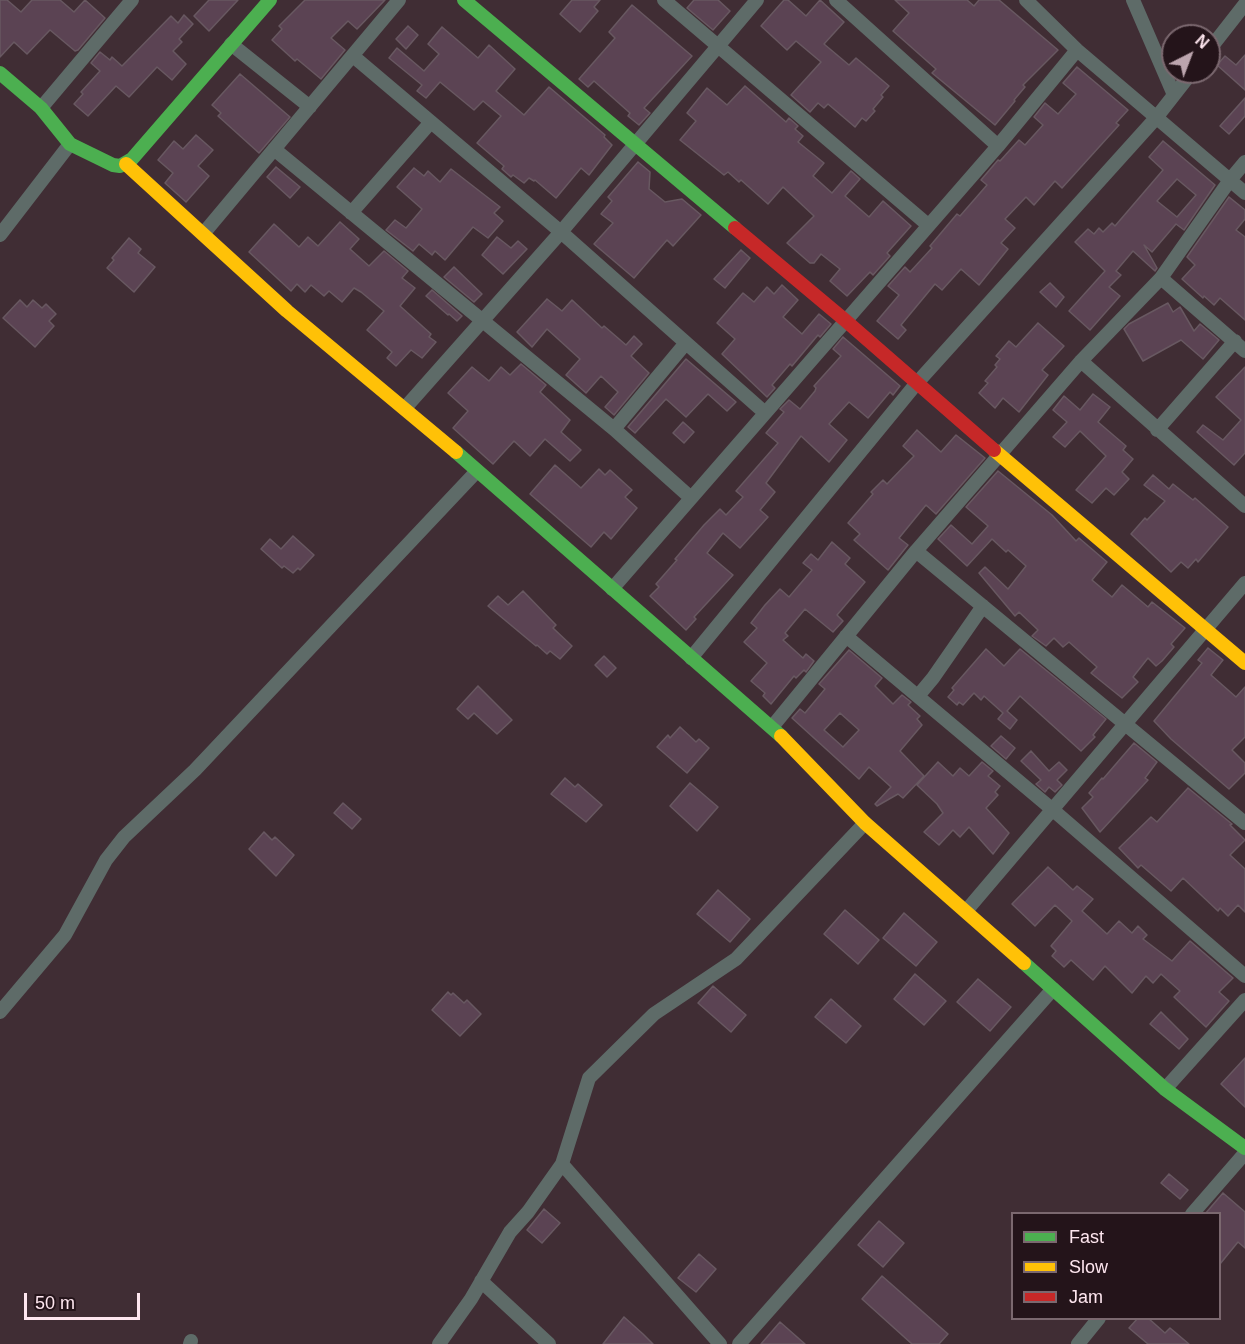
<!DOCTYPE html>
<html>
<head>
<meta charset="utf-8">
<style>
	body { margin:0 }
	#map { position:relative; width:1245px; height:1344px; overflow:hidden; background:#402d34; font-family:Arial,sans-serif }
	canvas { display:block }
	.legend { position:absolute; left:1011px; top:1212px; width:210px; height:108px; box-sizing:border-box; background:#24141a; border:2px solid #7b686f; margin:0; padding:8px 10px; list-style:none; font-size:18px; color:#fee6ef }
	.legend li { display:flex; align-items:center; gap:12px; height:30px }
	.legend b { width:30px; border:2px solid #7b686f }
	.north { position:absolute; left:1161px; top:24px; width:60px; height:60px; box-sizing:border-box; background:#24141a; border:2px solid #7b686f; border-radius:50%; rotate:42deg; font-size:16px; font-weight:700; line-height:24px; text-align:center; color:#fee6ef }
	.north::after { content:''; display:block; margin:auto; width:21px; height:27px; background:#bca5ae; clip-path:polygon(50% 0,100% 100%,50% 72%,0 100%) }
	.scale { position:absolute; left:24px; top:1293px; width:116px; height:27px; box-sizing:border-box; border:3px solid #fee6ef; border-top:0; padding-left:8px; font-size:18px; line-height:21px; white-space:nowrap; color:#fee6ef; -webkit-text-stroke:4px #24141a; paint-order:stroke }
</style>
</head>
<body>
<div id="map">
<canvas width="1245" height="1344"></canvas>
<ul class="legend">
<li><b style="height:8px;background:#4caf50"></b>Fast</li>
<li><b style="height:8px;background:#ffc107"></b>Slow</li>
<li><b style="height:8px;background:#c62828"></b>Jam</li>
</ul>
<div class="north">N</div>
<div class="scale">50 m</div>
</div>
<script>
const c = document.querySelector('canvas').getContext('2d');
c.lineJoin = 'round';
function paint(path, color) {
  c.fillStyle = color;
  c.fill(path, 'evenodd');
}
function toPath(rows) {
  const path = new Path2D();
  for (const r of rows) {
    path.moveTo(r[0], r[1]);
    for (let i = 2; i < r.length; i += 2) path.lineTo(r[i], r[i + 1]);
  }
  return path;
}
function strokePath(path, color, width, dash) {
  c.strokeStyle = color;
  c.lineWidth = width;
  c.lineCap = dash ? 'butt' : 'round';
  c.setLineDash(dash || []);
  c.stroke(path);
}
const building = toPath([
	[0,0,7,0,21,12,32,0,60,0,74,12,85,0,105,18,78,50,75,51,50,30,27,54,14,42,0,57,0,0],
	[209,0,238,0,209,31,194,16,209,0],
	[305,0,385,0,357,29,348,21,331,38,345,50,321,79,297,59,295,61,272,40,282,29,279,26,305,0],
	[572,0,600,0,594,7,598,11,580,32,560,14,572,0],
	[694,0,718,0,730,11,713,30,687,8,694,0],
	[784,0,788,0,806,16,820,0,844,22,824,44,849,65,856,58,889,86,881,95,883,97,873,109,875,111,866,121,862,118,855,127,828,104,824,108,818,103,810,112,791,95,821,62,796,41,787,50,761,26,784,0],
	[895,0,967,0,974,6,979,0,999,0,1058,50,1023,85,1025,87,1014,100,1015,101,995,125,932,73,936,69,893,31,909,13,895,0],
	[632,5,692,56,644,108,650,113,639,125,628,116,630,113,594,81,588,87,579,79,615,38,609,32,632,5],
	[184,15,193,24,179,39,182,42,173,51,186,64,172,80,157,67,129,97,116,86,88,116,74,104,83,94,81,92,100,71,91,63,100,52,110,60,112,57,122,66,171,16,178,23,184,15],
	[408,26,418,35,406,49,396,39,408,26],
	[442,27,478,58,489,45,515,69,496,91,524,115,549,87,605,135,604,137,612,145,589,175,581,168,556,198,535,180,534,181,529,178,524,183,513,175,511,177,502,169,504,166,477,143,501,116,483,101,474,110,440,82,426,98,417,91,422,85,389,58,397,48,424,71,439,54,428,44,442,27],
	[1245,55,1245,90,1217,65,1225,56,1236,65,1245,55],
	[1077,67,1128,110,1116,123,1119,125,1062,188,1055,181,1034,205,1026,197,1005,219,1015,228,1001,243,1008,249,979,285,961,269,942,290,935,284,901,325,906,330,898,339,877,321,899,295,888,286,905,267,910,272,932,248,930,246,957,214,960,216,987,185,981,180,998,160,1000,161,1019,140,1025,145,1043,125,1034,117,1045,103,1058,114,1076,94,1063,83,1077,67],
	[240,74,290,117,259,153,218,116,221,113,212,105,240,74],
	[745,86,786,122,789,118,798,126,795,129,803,136,798,142,824,163,813,176,832,193,851,171,860,179,845,196,869,217,883,201,911,226,887,253,890,256,873,275,870,272,847,296,830,281,840,269,821,254,814,263,810,263,787,243,814,216,783,187,768,204,741,180,739,182,728,172,724,175,680,140,696,121,687,113,707,88,727,105,745,86],
	[1245,98,1245,116,1229,134,1220,126,1245,98],
	[196,135,213,150,198,166,209,176,186,202,165,183,173,173,158,160,174,141,183,149,196,135],
	[1163,141,1215,185,1184,230,1176,224,1152,252,1144,245,1157,268,1155,271,1133,251,1116,271,1121,275,1109,287,1120,296,1090,330,1069,311,1105,271,1075,242,1088,229,1094,234,1099,228,1103,232,1112,223,1115,226,1163,170,1149,157,1163,141],
	[1177,179,1196,195,1177,217,1157,201,1177,179],
	[638,162,650,172,649,189,665,202,682,199,701,215,673,246,667,240,634,278,594,244,613,223,601,214,612,201,608,197,638,162],
	[276,167,300,187,290,198,267,177,276,167],
	[414,168,424,176,428,171,440,182,451,169,500,207,494,213,503,221,488,238,473,227,445,260,435,251,432,255,419,244,413,251,386,230,395,220,406,228,422,209,397,187,414,168],
	[1229,197,1245,210,1245,219,1236,230,1245,237,1245,320,1220,298,1214,305,1204,296,1203,298,1182,279,1195,265,1187,257,1229,197],
	[340,222,359,239,350,249,369,266,384,251,408,271,402,278,415,288,400,306,431,334,429,337,436,342,422,358,411,350,396,366,387,358,392,352,367,330,384,311,361,292,354,288,342,302,329,291,324,296,311,285,305,292,297,284,291,291,249,252,274,224,299,247,308,237,318,246,340,222],
	[497,237,511,248,518,241,527,249,503,274,482,255,497,237],
	[129,238,141,249,138,253,155,267,134,292,107,268,114,260,112,258,129,238],
	[741,250,750,258,725,288,714,279,741,250],
	[454,267,482,294,474,302,444,277,454,267],
	[1050,283,1064,297,1056,307,1040,292,1050,283],
	[782,285,798,300,783,317,802,334,819,314,831,324,820,337,818,335,792,366,790,364,772,385,775,388,767,397,722,354,735,339,717,323,743,293,754,302,767,287,774,294,782,285],
	[432,290,462,316,457,321,449,314,448,315,426,296,432,290],
	[547,299,562,311,572,300,602,328,604,326,626,345,634,336,642,344,631,356,649,373,614,415,605,407,618,392,601,376,586,393,566,375,580,359,547,329,532,347,517,332,547,299],
	[20,300,27,307,33,300,42,308,46,304,56,314,49,321,54,326,35,347,3,318,20,300],
	[1168,303,1173,312,1180,307,1194,331,1200,324,1219,340,1203,359,1181,340,1143,361,1124,329,1129,324,1168,303],
	[1038,323,1064,346,1042,370,1048,375,1019,412,1003,398,995,408,979,393,988,383,985,381,997,367,995,365,1000,359,996,356,1009,341,1016,347,1038,323],
	[843,337,900,386,893,395,890,392,868,418,849,402,829,424,847,440,829,462,801,436,766,483,775,492,760,510,768,517,740,548,723,533,707,553,733,575,694,617,696,619,686,630,650,596,659,587,656,584,677,560,675,559,704,525,720,509,726,515,743,497,736,491,778,443,766,433,784,412,780,409,789,400,800,409,815,391,816,388,814,386,841,356,833,349,843,337],
	[686,359,736,402,727,411,708,394,686,417,666,399,635,433,628,427,686,359],
	[521,364,546,385,540,392,570,420,561,432,581,450,570,461,545,439,530,456,514,441,493,464,453,428,468,411,448,393,472,367,489,381,501,367,510,375,521,364],
	[1245,367,1245,453,1234,465,1197,432,1203,425,1223,440,1241,420,1216,397,1245,367],
	[1093,394,1110,407,1098,422,1126,446,1123,450,1133,459,1122,472,1129,479,1114,495,1106,488,1092,503,1076,490,1106,456,1080,431,1065,447,1053,437,1067,422,1053,410,1064,396,1080,410,1093,394],
	[683,422,694,432,684,443,673,433,683,422],
	[917,430,941,452,956,435,985,458,936,514,926,505,899,538,908,545,888,570,854,540,860,534,848,523,873,494,871,492,883,480,887,484,914,456,903,446,917,430],
	[555,465,581,488,599,469,605,475,610,470,632,490,625,497,637,508,611,539,604,532,591,547,530,494,555,465],
	[998,471,1052,515,1076,541,1079,538,1107,562,1092,580,1112,597,1122,585,1148,607,1152,602,1185,628,1171,644,1174,647,1162,661,1156,666,1148,658,1133,677,1138,682,1122,698,1091,673,1097,667,1069,642,1063,647,1054,638,1046,646,1032,636,1038,630,1019,612,1015,616,979,573,985,567,1008,589,1026,566,1008,550,1006,552,992,539,967,566,938,539,951,525,972,544,988,526,966,507,998,471],
	[1153,475,1169,489,1173,484,1193,500,1195,498,1228,527,1198,562,1196,559,1188,568,1181,562,1171,572,1131,534,1145,518,1147,520,1165,501,1144,485,1153,475],
	[293,536,314,555,300,570,298,568,293,573,284,566,282,568,261,549,270,539,281,549,293,536],
	[832,542,850,558,845,564,865,582,837,615,843,621,833,632,805,609,785,633,788,636,783,640,803,658,806,654,814,661,806,672,804,670,796,678,794,676,771,704,763,696,765,693,751,681,767,663,744,642,757,628,751,623,765,605,780,589,789,597,812,570,803,563,811,554,818,560,832,542],
	[523,591,556,625,553,628,572,646,560,659,550,651,547,654,537,645,536,646,488,606,498,596,508,605,523,591],
	[1208,648,1223,660,1211,675,1236,697,1245,687,1245,737,1232,750,1245,763,1245,773,1229,789,1171,739,1154,721,1202,663,1198,660,1208,648],
	[986,649,1004,666,1020,649,1106,719,1093,735,1095,737,1081,751,1020,696,1007,711,1017,720,1010,729,998,719,1003,713,984,696,981,700,974,693,963,705,959,702,957,705,948,697,954,690,952,688,986,649],
	[849,650,882,678,875,686,893,704,902,695,911,702,908,705,920,716,917,719,922,725,900,751,924,776,903,798,898,794,877,806,875,804,891,787,869,767,859,779,792,718,800,709,805,713,825,689,819,684,849,650],
	[840,713,859,730,843,747,824,730,840,713],
	[604,656,616,668,607,677,595,665,604,656],
	[478,686,512,720,497,734,474,713,468,719,457,709,478,686],
	[680,727,696,742,699,739,709,748,687,773,657,747,668,735,670,738,680,727],
	[1001,736,1015,748,1006,759,991,746,1001,736],
	[1134,743,1157,762,1145,778,1148,780,1100,832,1082,808,1093,797,1089,793,1102,778,1103,779,1134,743],
	[1031,751,1049,771,1059,762,1067,770,1057,780,1062,785,1055,792,1049,787,1045,792,1036,784,1041,780,1021,761,1031,751],
	[938,762,953,776,960,768,969,776,982,762,993,771,988,776,1000,786,995,792,998,795,986,808,1009,833,993,854,969,827,960,837,953,830,939,845,924,832,943,813,937,804,917,785,938,762],
	[565,778,575,787,578,784,602,805,586,822,551,794,565,778],
	[690,783,718,807,697,831,670,806,690,783],
	[1188,788,1232,824,1230,825,1245,840,1230,855,1245,869,1245,912,1238,905,1228,916,1220,908,1218,911,1183,878,1171,891,1141,865,1138,868,1119,848,1151,817,1157,822,1188,788],
	[343,803,361,819,352,829,334,813,343,803],
	[264,832,272,840,275,837,294,855,276,876,249,849,264,832],
	[1048,867,1073,890,1077,886,1093,899,1082,911,1107,934,1119,921,1132,933,1138,926,1147,935,1143,939,1172,961,1190,941,1233,978,1219,992,1229,1001,1206,1027,1174,997,1180,991,1161,974,1153,983,1146,976,1132,993,1105,966,1093,980,1071,960,1064,967,1052,956,1056,951,1051,946,1072,921,1055,905,1035,926,1012,904,1048,867],
	[718,890,750,919,730,942,697,914,718,890],
	[845,910,879,940,858,964,824,934,845,910],
	[904,913,937,942,916,966,883,938,904,913],
	[915,974,946,1001,924,1025,894,999,915,974],
	[978,979,1011,1007,990,1031,957,1002,978,979],
	[713,986,746,1015,731,1032,698,1003,713,986],
	[448,992,451,995,453,993,464,1003,467,1000,481,1014,460,1036,432,1010,448,992],
	[831,999,861,1026,846,1043,815,1017,831,999],
	[1161,1012,1188,1039,1179,1049,1150,1024,1161,1012],
	[1245,1058,1245,1107,1221,1084,1245,1058],
	[1169,1174,1188,1190,1180,1199,1161,1183,1169,1174],
	[1223,1193,1245,1212,1245,1248,1238,1242,1220,1264,1220,1214,1205,1214,1223,1193],
	[544,1209,560,1223,542,1243,527,1230,544,1209],
	[879,1221,904,1243,883,1267,858,1245,879,1221],
	[699,1254,716,1269,696,1292,678,1278,699,1254],
	[882,1276,948,1334,939,1344,912,1344,862,1299,882,1276],
	[624,1317,643,1334,653,1344,603,1344,624,1317],
	[1138,1318,1148,1318,1165,1333,1170,1328,1189,1344,1148,1344,1129,1328,1138,1318],
	[780,1322,805,1344,761,1344,780,1322]
]);
paint(building, '#5b4353');
strokePath(building, '#685861', 1.5);
strokePath(toPath([
	[664,0,928,225],
	[836,0,998,146],
	[1026,0,1077,50,1245,193],
	[1133,0,1174,95],
	[231,44,310,107],
	[1209,50,1245,4],
	[353,56,561,232,764,412],
	[41,108,132,0],
	[274,149,614,429,691,498],
	[351,213,431,122],
	[203,234,399,0],
	[0,235,70,144],
	[1161,278,1245,351],
	[1081,361,1245,506],
	[405,408,561,232,757,0],
	[614,429,685,344],
	[1157,430,1235,341],
	[916,551,1245,823],
	[612,589,998,146,1077,50],
	[846,636,1053,810,1245,976],
	[691,658,916,384,1156,118,1192,72],
	[918,696,933,678,983,606],
	[772,727,916,551,1081,361,1161,278,1230,180,1245,162],
	[966,911,1245,583],
	[0,1012,65,935,106,860,124,837,195,770,477,471],
	[1165,1089,1245,1000],
	[562,1164,720,1344],
	[1192,1214,1245,1153],
	[481,1281,549,1344],
	[190,1344,191,1341],
	[439,1344,471,1299,510,1232,528,1212,562,1164,589,1078,654,1014,736,959,865,823],
	[739,1344,1053,989],
	[1078,1344,1099,1318]
]), '#5e6b68', 14);
strokePath(toPath([
	[464,0,735,228],
	[0,73,41,108,70,144,113,165,120,166,132,159,270,0],
	[456,452,781,736],
	[1024,963,1165,1089,1245,1148]
]), '#4caf50', 14);
strokePath(toPath([
	[126,164,287,311,456,452],
	[994,450,1245,663],
	[781,736,865,823,1024,963]
]), '#ffc107', 14);
strokePath(toPath([
	[735,228,846,321,994,450]
]), '#c62828', 14);
</script>
</body>
</html>
